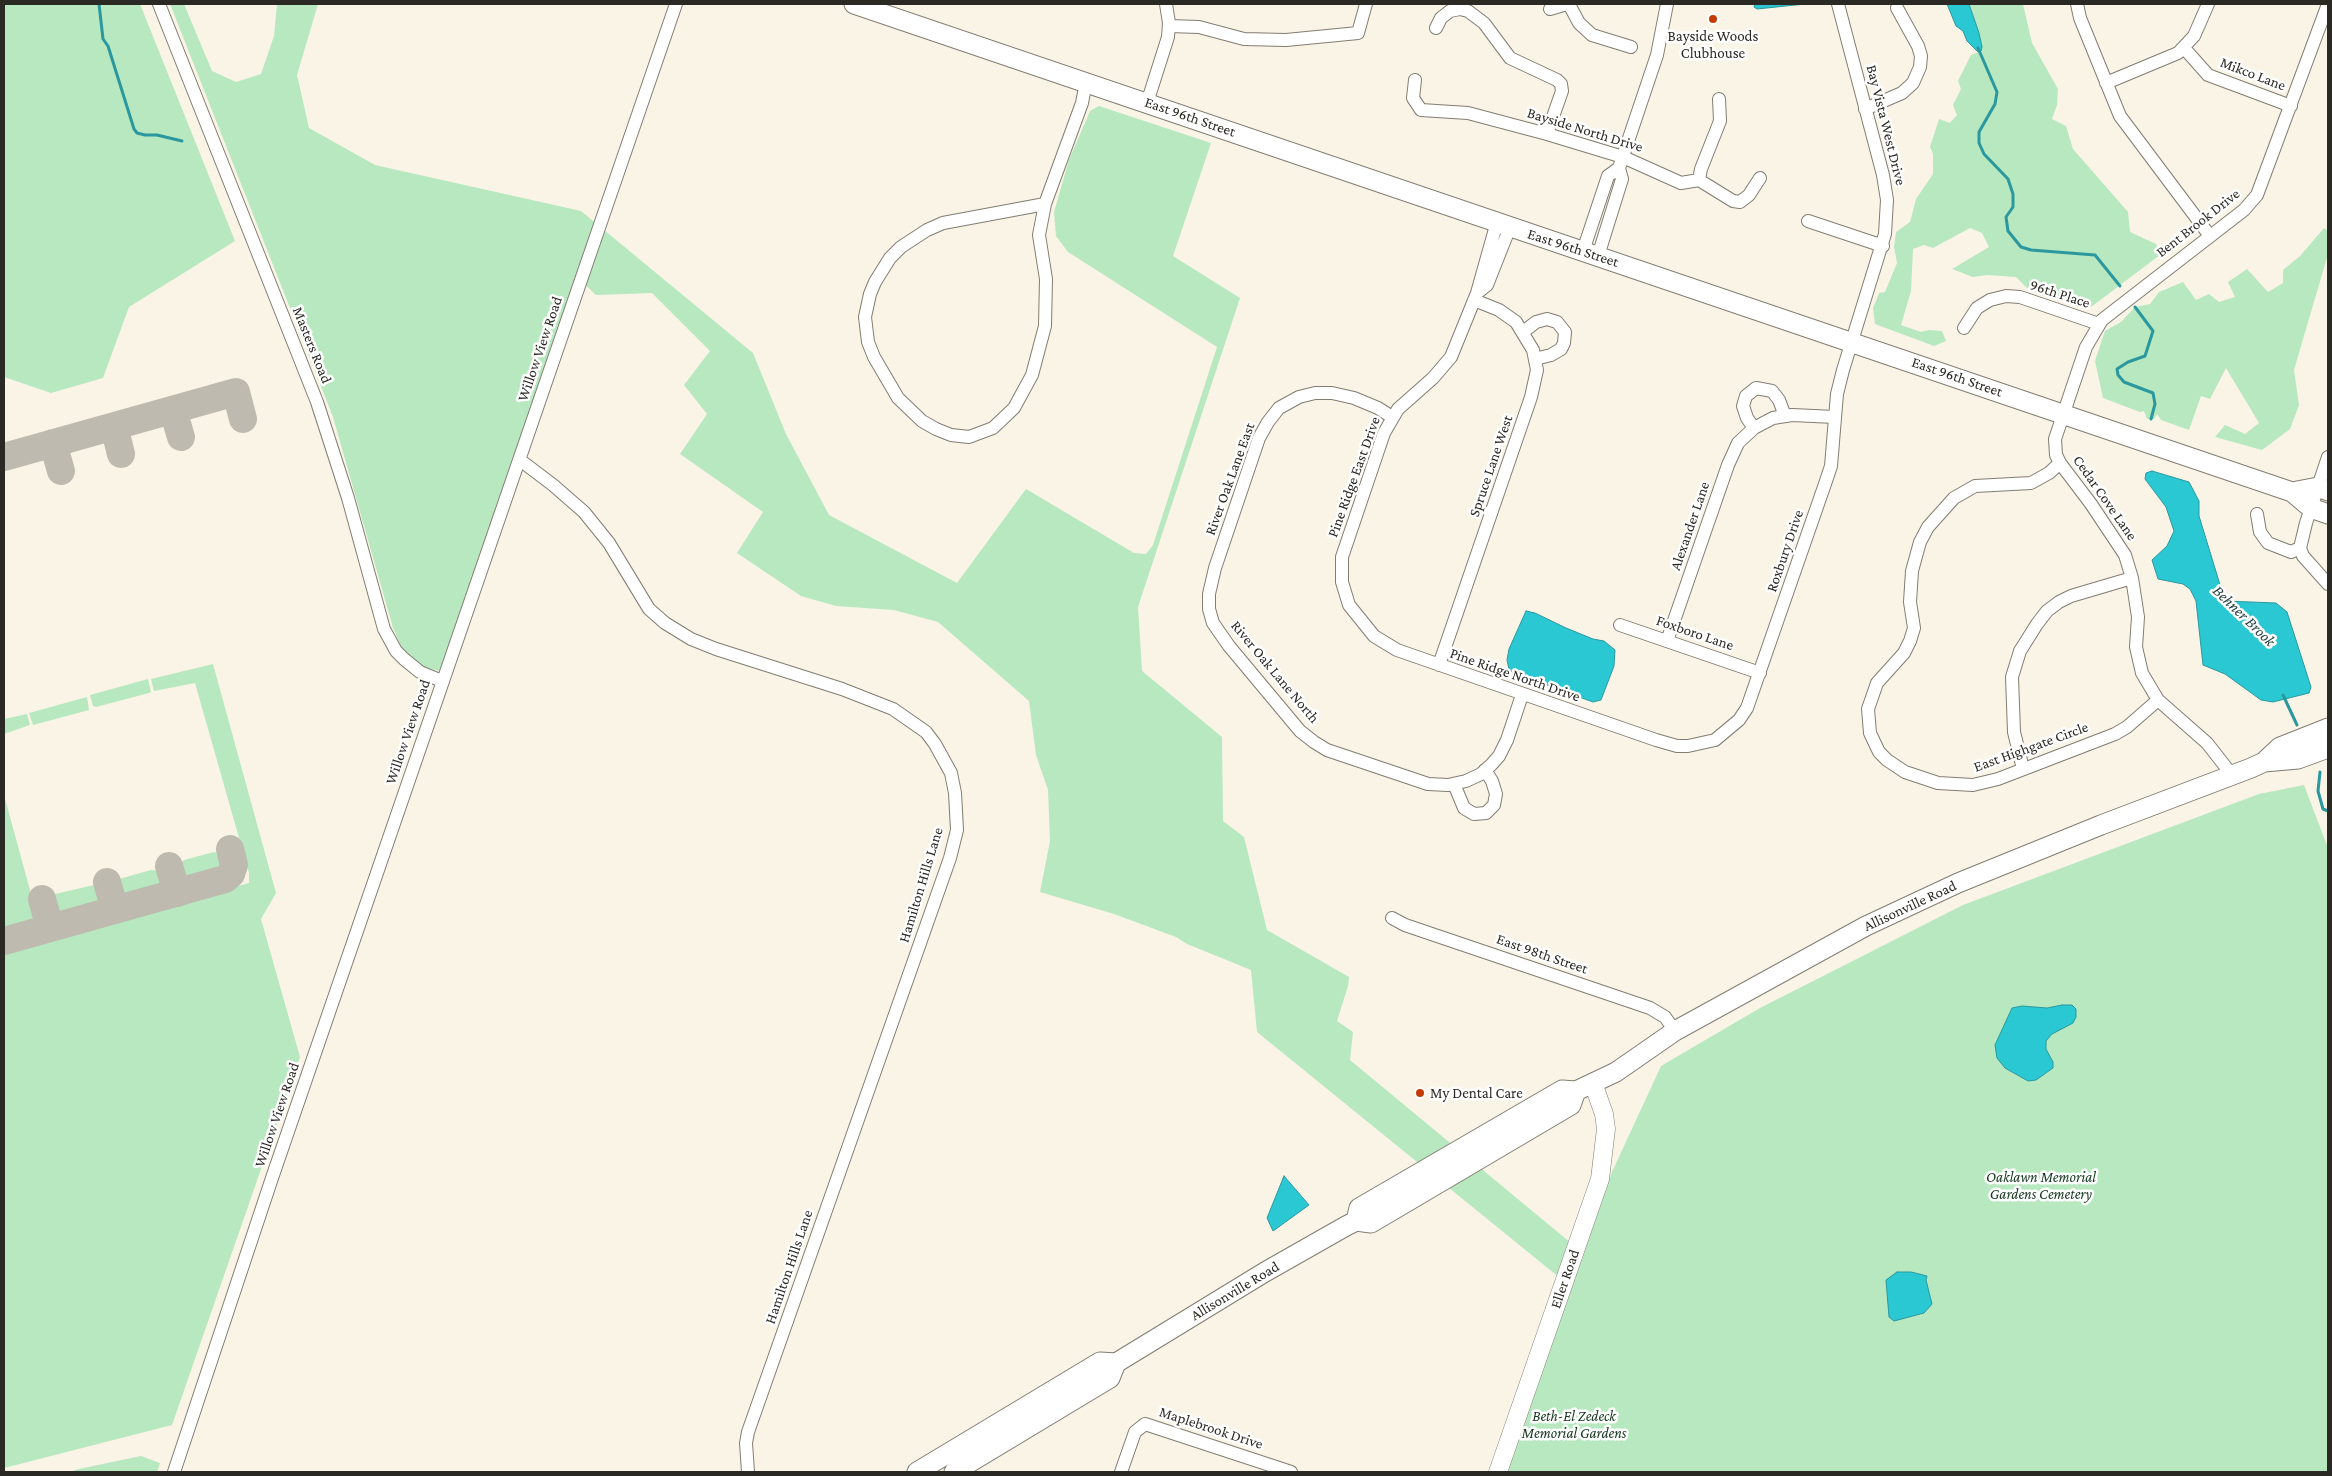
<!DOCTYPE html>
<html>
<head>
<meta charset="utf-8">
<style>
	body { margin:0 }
	#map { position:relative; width:2332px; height:1476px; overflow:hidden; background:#faf4e7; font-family:"Crimson Pro",serif }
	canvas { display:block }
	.frame { position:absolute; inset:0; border:5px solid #2b2924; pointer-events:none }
</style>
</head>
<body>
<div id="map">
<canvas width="2332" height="1476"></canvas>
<div class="frame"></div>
</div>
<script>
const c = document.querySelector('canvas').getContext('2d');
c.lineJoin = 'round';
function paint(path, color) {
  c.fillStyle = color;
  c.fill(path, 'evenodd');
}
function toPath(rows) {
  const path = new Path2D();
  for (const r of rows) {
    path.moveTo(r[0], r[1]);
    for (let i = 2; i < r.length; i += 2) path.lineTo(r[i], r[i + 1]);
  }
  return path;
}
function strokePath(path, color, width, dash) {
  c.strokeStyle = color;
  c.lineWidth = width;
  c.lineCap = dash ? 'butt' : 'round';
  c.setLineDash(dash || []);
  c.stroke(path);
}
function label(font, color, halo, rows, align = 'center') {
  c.font = font + ' "Crimson Pro",serif';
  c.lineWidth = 5;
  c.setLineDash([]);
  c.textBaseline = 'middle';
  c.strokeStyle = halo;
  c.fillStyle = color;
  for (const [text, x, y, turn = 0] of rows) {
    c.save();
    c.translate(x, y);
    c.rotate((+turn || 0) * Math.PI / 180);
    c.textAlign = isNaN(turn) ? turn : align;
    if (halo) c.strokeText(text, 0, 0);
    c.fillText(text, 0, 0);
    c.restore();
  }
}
paint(toPath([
	[4,4,140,4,235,241,129,307,103,378,51,393,4,377],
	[170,4,184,4,212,71,236,82,261,74,274,36,277,4,318,4,297,75,309,128,375,165,581,211,753,353,786,434,829,515,957,583,1026,489,1134,553,1146,554,1153,545,1217,347,1068,252,1056,236,1054,212,1069,160,1090,111,1099,106,1211,143,1173,256,1240,298,1138,607,1142,671,1222,737,1223,821,1244,837,1267,930,1349,977,1348,986,1337,1021,1353,1032,1350,1060,1583,1253,1612,1172,1661,1066,1760,1008,1963,905,2259,794,2304,785,2328,848,2328,1472,1505,1472,1571,1287,1257,1032,1251,970,1187,944,1176,937,1114,914,1040,892,1050,841,1048,790,1036,755,1029,701,938,622,894,610,836,606,801,596,737,553,763,512,680,454,707,414,684,385,710,351,652,293,596,295,578,278,440,671,419,666,403,651,393,628,333,417],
	[1969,4,2023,4,2032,43,2058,89,2057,105,2052,119,2066,126,2073,149,2128,212,2130,232,2156,244,2160,255,2091,307,2029,290,2016,277,1987,275,1973,277,1952,269,1989,247,1982,233,1970,228,1933,248,1924,245,1913,249,1911,291,1901,325,1921,332,1929,330,1942,331,1946,341,1934,346,1875,324,1873,308,1879,293,1885,292,1897,263,1894,247,1896,232,1910,222,1916,199,1933,174,1933,154,1930,147,1939,119,1950,123,1957,115,1953,105,1961,89,1958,81,1971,55,1981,51,1979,33],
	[2324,228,2328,231,2328,254,2294,370,2299,405,2290,429,2262,450,2215,437,2225,425,2245,434,2259,423,2226,368,2210,399,2201,396,2189,430,2161,420,2157,414,2154,419,2147,419,2144,411,2140,412,2103,398,2095,361,2105,331,2121,322,2135,307,2150,304,2159,292,2183,282,2196,300,2209,294,2219,302,2235,297,2228,282,2247,269,2268,292,2283,283,2283,270,2300,256],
	[213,664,276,893,261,919,300,1057,172,1425,4,1468,4,951,249,883,249,873,195,683,154,691,151,679],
	[148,679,151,692,149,693,96,707,93,706,90,695],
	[87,697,89,710,33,725,29,713],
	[27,714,30,725,4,734,4,719],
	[4,795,36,912,34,920,31,924,4,931],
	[214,852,221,854,224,863,219,871,189,879,182,877,179,865,184,860],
	[151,870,160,871,163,882,160,887,129,897,121,893,118,883,119,879],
	[94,885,99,888,102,896,100,904,64,914,56,912,54,902,55,894],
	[141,1456,160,1463,157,1472,75,1472,74,1470]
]), '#b7e8bf');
const water = toPath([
	[1755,4,1805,4,1757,9,1754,7,1755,4],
	[1947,4,1969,4,1979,33,1982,47,1981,51,1978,52,1967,41,1963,31,1956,26,1947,4],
	[2152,471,2189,482,2199,501,2199,516,2225,601,2276,603,2287,612,2311,687,2309,693,2273,702,2261,700,2225,674,2203,665,2196,601,2190,589,2183,584,2158,579,2152,560,2167,546,2174,531,2166,507,2145,479,2146,473,2152,471],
	[1526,611,1535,613,1566,628,1593,639,1604,641,1615,650,1614,666,1601,700,1593,702,1513,673,1509,669,1507,660,1509,649,1526,611],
	[2062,1005,2072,1005,2076,1009,2076,1017,2073,1023,2052,1034,2046,1041,2046,1049,2053,1062,2053,1068,2036,1080,2028,1081,2005,1068,1997,1058,1995,1045,2012,1008,2022,1006,2047,1008,2062,1005],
	[1284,1176,1309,1205,1273,1231,1267,1218,1284,1176],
	[1897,1272,1911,1272,1927,1276,1926,1280,1932,1304,1924,1313,1894,1321,1889,1317,1886,1280,1897,1272]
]);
paint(water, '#2ac8d3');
strokePath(water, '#2a989e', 1);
strokePath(toPath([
	[99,4,103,39,108,46,134,129,137,133,145,135,157,135,182,141],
	[1978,48,1997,92,1995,104,1979,132,1979,143,1984,154,2008,179,2013,194,2013,207,2006,217,2008,231,2021,247,2031,250,2095,255,2120,286],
	[2135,307,2153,331,2145,356,2128,362,2117,369,2118,375,2124,382,2153,393,2155,404,2151,419],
	[2283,695,2297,725],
	[2320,772,2318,791,2323,809,2328,811]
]), '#2a989e', 3);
strokePath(toPath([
	[173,410,181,437],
	[114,426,121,454],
	[53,443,61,471],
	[4,457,236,392,243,419],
	[169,866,177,893],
	[107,882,115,910],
	[42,899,50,928],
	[4,941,225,879,231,874,234,865,230,849]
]), '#bebaaf', 28);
const street = toPath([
	[159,4,317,402,348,498,384,629,396,651,404,659,420,672,442,681],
	[1569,4,1579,23,1592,35,1631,47],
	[2077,4,2080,18,2120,116,2210,236],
	[1550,9,1567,4],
	[1169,26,1199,27,1244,39,1286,40,1358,33,1366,4],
	[1436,28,1441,18,1450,11,1460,9,1468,11,1484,23,1510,58,1557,80,1561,84,1562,91,1547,134],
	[2184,48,2208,75,2291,106],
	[1415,80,1413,98,1421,110,1468,113,1547,134,1623,157,1681,183,1699,180,1733,201,1740,202,1749,195,1760,178],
	[2106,83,2178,53,2194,36,2208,4],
	[1147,103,1168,37,1169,23,1166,4],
	[1865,109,1902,93,1913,83,1920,67,1921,56,1918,46,1897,8],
	[1699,180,1701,169,1720,121,1719,99],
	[1045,204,1039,235,1046,279,1045,326,1032,375,1014,408,993,428,969,437,951,435,936,429,922,421,898,398,874,357,868,342,865,317,870,294,875,282,890,258,901,247,927,230,943,223,1045,204],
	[1045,204,1082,103,1086,82],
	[1808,221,1883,246],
	[1497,222,1477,293,1451,357,1433,378,1398,409,1384,433,1342,557,1342,582,1349,605,1374,636,1397,650,1656,740,1677,746,1688,746,1715,740,1739,720,1747,708,1826,481,1831,466,1837,394,1843,370,1885,234,1887,200,1883,175,1838,4],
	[1583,251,1608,176,1619,168],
	[1598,256,1622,179,1619,168,1657,55,1667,4],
	[1477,293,1487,285,1510,227],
	[1964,328,1977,308,1990,300,2006,296,2020,297,2099,324],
	[1523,332,1536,322,1547,319,1557,322,1565,332,1564,343,1561,349,1551,355,1535,359],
	[1392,417,1378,408,1354,398,1332,393,1315,393,1299,397,1279,408,1268,422,1259,438,1215,568,1209,594,1209,609,1213,623,1229,646,1300,731,1314,742,1327,750,1428,784,1448,785,1466,781,1481,774,1491,765,1499,756,1507,740,1522,695],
	[1754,428,1747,418,1743,406,1746,396,1756,388,1772,391,1779,400,1785,416],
	[520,460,553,485,584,512,609,543,649,609,665,623,691,639,716,649,842,689,893,709,926,732,935,744,951,773,955,793,957,830,950,858,748,1432,746,1443,748,1472],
	[2060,463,2049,473,2031,483,1975,486,1954,498,1928,527,1920,542,1912,571,1910,602,1914,628,1910,641,1904,653,1877,683,1868,709,1870,733,1879,752,1887,760,1905,772,1938,783,1973,785,1998,779,2115,734,2127,727,2158,700],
	[2257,514,2260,532,2268,543,2291,552,2300,548,2303,556,2328,584],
	[2300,548,2306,523,2328,457],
	[1620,625,1760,673],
	[1667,641,1728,465,1738,443,1754,428,1773,418,1792,415,1835,417],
	[1439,665,1531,397,1537,370,1533,350,1516,322,1499,310,1474,300],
	[2023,769,2014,732,2012,677,2020,651,2037,624,2047,611,2059,602,2071,596,2132,578],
	[2232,775,2207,743,2158,700,2142,673,2136,647,2138,617,2132,578,2125,555,2091,504,2060,463,2056,455,2055,439,2086,347,2102,320,2244,210,2257,195,2328,4],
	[1454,784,1464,808,1474,814,1486,813,1494,805,1496,794,1492,781,1485,770],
	[1392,918,1405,925,1650,1008,1665,1017,1675,1031],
	[174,1472,272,1178,676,4],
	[1121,1472,1135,1432,1145,1424,1291,1472]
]);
const secondary = toPath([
	[1498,1472,1600,1179,1606,1129,1604,1114,1593,1083]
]);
const primary = toPath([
	[854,4,2292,492,2311,508,2328,514],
	[2292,492,2318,487,2328,491],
	[2264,762,2298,759,2328,748],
	[1356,1221,1359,1208,1562,1090,1576,1091,1616,1072,1675,1031,1866,926,1958,883,2101,825,2251,768,2264,762,2280,747,2328,728],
	[917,1472,1100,1362,1116,1363,1265,1272,1346,1226,1356,1221,1371,1223,1571,1105,1576,1091],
	[954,1472,1110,1378,1116,1363]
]);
strokePath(street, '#827d71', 14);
strokePath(secondary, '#827d71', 19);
strokePath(primary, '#827d71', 21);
strokePath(street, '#fff', 12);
strokePath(secondary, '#fff', 18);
strokePath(primary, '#fff', 19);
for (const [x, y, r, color] of [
	[1713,19,5,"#c43d00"],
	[1420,1093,5,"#c43d00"]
]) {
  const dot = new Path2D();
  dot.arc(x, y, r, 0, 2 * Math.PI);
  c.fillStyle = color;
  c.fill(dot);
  strokePath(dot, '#fff', 2);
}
label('15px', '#2b2924', '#fff', [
	["Bayside Woods",1713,36],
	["Clubhouse",1713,53],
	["My Dental Care",1430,1093,"left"]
]);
label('15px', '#2b2924', '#fff', [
	["Mikco Lane",2253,74,21],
	["East 96th Street",1190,117,19],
	["Bay Vista West Drive",1886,125,76],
	["Bayside North Drive",1585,130,17],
	["Bent Brook Drive",2198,223,-38],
	["East 96th Street",1573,248,18],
	["96th Place",2060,294,18],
	["Masters Road",312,345,68],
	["Willow View Road",540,349,-71],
	["East 96th Street",1957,377,19],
	["Spruce Lane West",1491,466,-71],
	["Pine Ridge East Drive",1354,477,-70],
	["River Oak Lane East",1230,479,-70],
	["Cedar Cove Lane",2105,498,55],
	["Alexander Lane",1690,526,-71],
	["Roxbury Drive",1785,551,-71],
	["Foxboro Lane",1695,633,19],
	["River Oak Lane North",1275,672,50],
	["Pine Ridge North Drive",1515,675,19],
	["Willow View Road",408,732,-71],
	["East Highgate Circle",2031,747,-20],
	["Hamilton Hills Lane",921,885,-73],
	["Allisonville Road",1910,906,-25],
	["East 98th Street",1542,954,19],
	["Willow View Road",277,1115,-71],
	["Hamilton Hills Lane",789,1267,-71],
	["Eller Road",1565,1279,-71],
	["Allisonville Road",1235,1291,-31],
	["Maplebrook Drive",1211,1428,18]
]);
label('italic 15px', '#14361d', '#fff', [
	["Oaklawn Memorial",2041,1177],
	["Gardens Cemetery",2041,1194],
	["Beth-El Zedeck",1574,1416],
	["Memorial Gardens",1574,1433]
]);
label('italic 16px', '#263f40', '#fff', [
	["Behner Brook",2244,616,44]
]);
</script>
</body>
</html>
